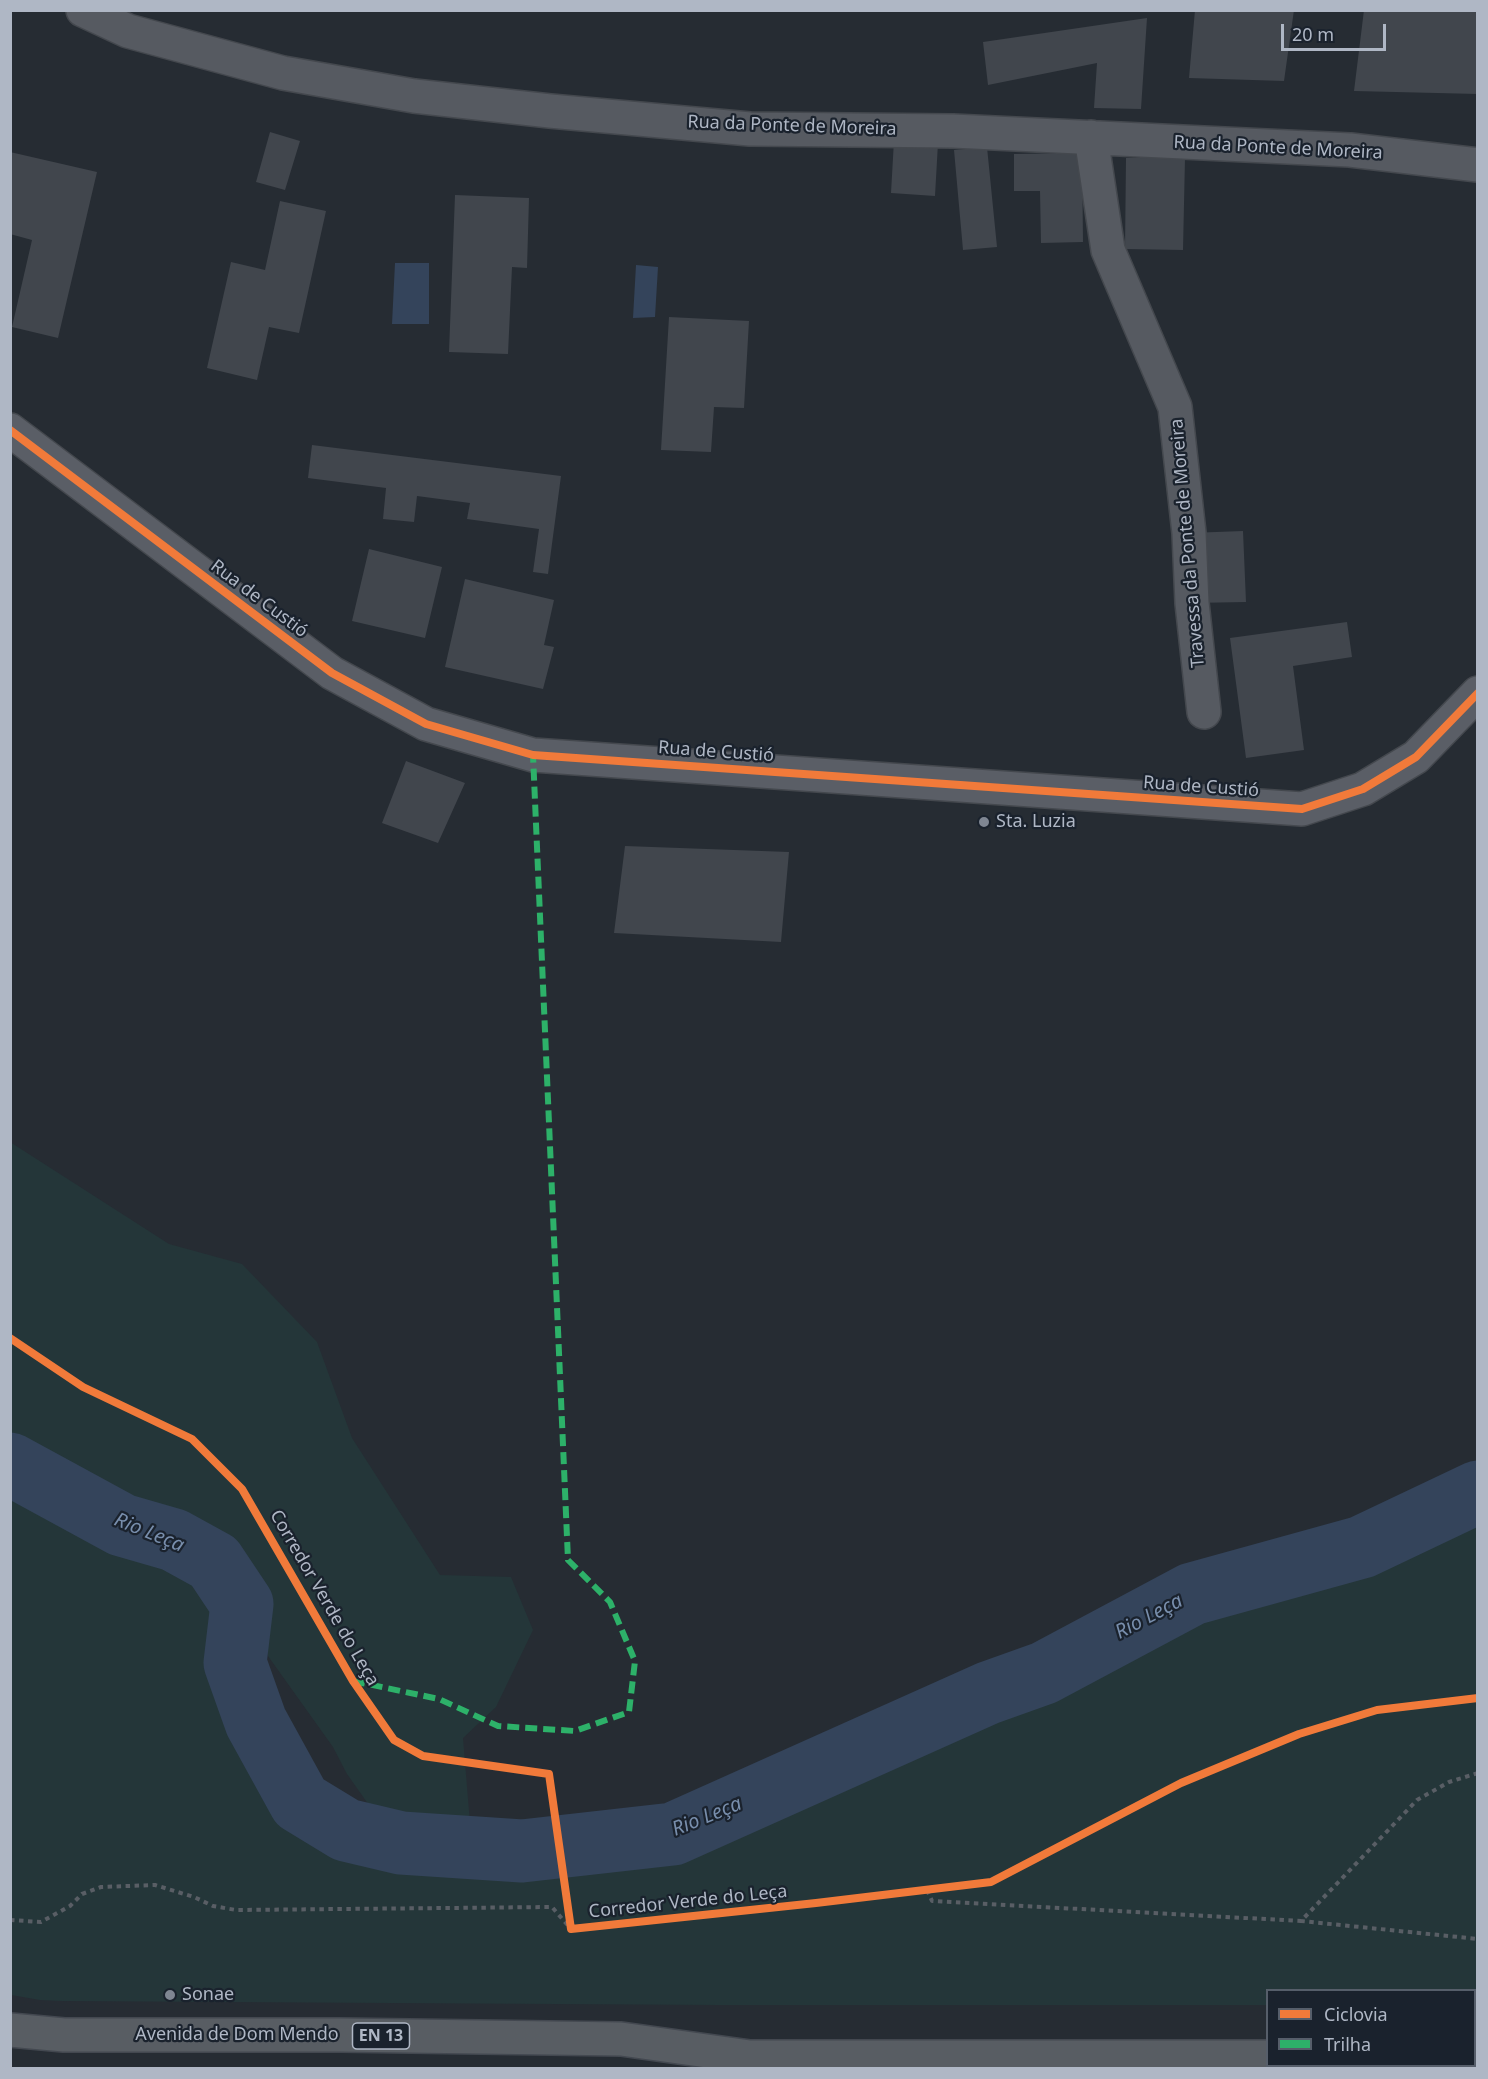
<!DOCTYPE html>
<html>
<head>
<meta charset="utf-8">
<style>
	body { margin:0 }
	#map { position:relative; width:1488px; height:2079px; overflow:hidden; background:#262c33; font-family:"Noto Sans",sans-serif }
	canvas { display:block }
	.frame { position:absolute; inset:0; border:12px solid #afb7c5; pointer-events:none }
	.legend { position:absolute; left:1266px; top:1989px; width:210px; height:78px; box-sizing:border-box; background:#1a222d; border:2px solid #565e6a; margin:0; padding:8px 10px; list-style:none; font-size:18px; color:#afb7c5 }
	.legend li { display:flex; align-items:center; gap:12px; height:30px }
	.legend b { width:30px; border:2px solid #565e6a }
	.scale { position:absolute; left:1281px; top:24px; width:105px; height:27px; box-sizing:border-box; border:3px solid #afb7c5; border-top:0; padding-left:8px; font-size:18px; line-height:21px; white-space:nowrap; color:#afb7c5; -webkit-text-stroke:4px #1a222d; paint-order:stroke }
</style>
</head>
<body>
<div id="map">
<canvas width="1488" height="2079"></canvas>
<div class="frame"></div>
<ul class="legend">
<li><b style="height:8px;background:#f17a3a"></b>Ciclovia</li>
<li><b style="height:8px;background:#2db169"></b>Trilha</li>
</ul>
<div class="scale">20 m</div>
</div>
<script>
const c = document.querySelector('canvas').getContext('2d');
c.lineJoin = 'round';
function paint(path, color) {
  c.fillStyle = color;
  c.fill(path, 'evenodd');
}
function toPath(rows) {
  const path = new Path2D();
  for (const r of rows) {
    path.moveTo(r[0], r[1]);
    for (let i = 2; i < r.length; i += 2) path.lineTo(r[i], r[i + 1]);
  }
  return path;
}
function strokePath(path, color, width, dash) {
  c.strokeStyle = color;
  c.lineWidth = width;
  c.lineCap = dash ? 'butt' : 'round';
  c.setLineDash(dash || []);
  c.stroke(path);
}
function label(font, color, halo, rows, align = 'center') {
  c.font = font + ' "Noto Sans",sans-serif';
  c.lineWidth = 4.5;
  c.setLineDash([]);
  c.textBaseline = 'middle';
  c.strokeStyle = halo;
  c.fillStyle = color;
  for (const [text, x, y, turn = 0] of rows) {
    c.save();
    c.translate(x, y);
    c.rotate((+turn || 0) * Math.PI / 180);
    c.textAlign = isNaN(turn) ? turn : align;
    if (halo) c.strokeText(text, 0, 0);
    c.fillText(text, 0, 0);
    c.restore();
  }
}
paint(toPath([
	[10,1142,169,1244,242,1264,317,1342,352,1438,440,1575,511,1577,533,1630,496,1707,463,1738,470,1823,419,1823,393,1820,371,1808,347,1774,333,1747,268,1656,264,1627,229,1547,112,1499,11,1444],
	[11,1479,172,1552,200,1586,224,1597,234,1613,221,1697,273,1793,341,1842,387,1862,439,1864,693,1842,832,1780,1072,1680,1219,1603,1310,1578,1477,1525,1477,2005,1475,2005,1474,1990,1268,1990,1267,2005,716,2005,62,2001,40,2000,11,1995]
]), '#243639');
paint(toPath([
	[395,263,429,263,429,324,392,324],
	[636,265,658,267,655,317,633,318]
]), '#34445b');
strokePath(toPath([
	[10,1464,122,1525,174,1540,214,1562,242,1604,235,1663,256,1722,300,1802,346,1830,401,1843,522,1851,673,1834,988,1693,1044,1673,1192,1594,1362,1547,1478,1492]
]), '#34445b', 63);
paint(toPath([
	[1195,10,1294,10,1284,81,1189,78],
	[1364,10,1478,10,1478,94,1354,91],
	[1147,18,1141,109,1094,108,1097,63,988,85,983,42],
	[270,132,300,141,285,190,256,182],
	[894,140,938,143,935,196,891,193],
	[987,147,997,247,963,250,954,150],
	[10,152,97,172,58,338,12,327,32,240,10,234],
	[1082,153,1083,242,1041,243,1040,191,1014,191,1014,154],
	[1126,158,1185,158,1183,250,1125,249],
	[455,195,529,198,527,268,512,267,508,354,449,352],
	[280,201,326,211,299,333,269,327,257,380,207,368,231,262,265,270],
	[669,317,749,321,744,408,714,407,711,452,661,450],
	[312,445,561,476,548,574,533,572,539,529,467,519,470,503,417,496,414,522,383,519,386,488,308,478],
	[1243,531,1246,602,1192,603,1189,533],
	[369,549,442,567,425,638,352,621],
	[465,579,554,600,544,645,554,647,543,689,445,667],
	[1347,622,1352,657,1293,666,1304,750,1246,758,1230,638],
	[406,761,465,783,438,843,382,823],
	[625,846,789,852,781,942,614,933]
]), '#41464d');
const minor = toPath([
	[83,10,128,31,283,73,414,96,550,111,750,129,953,131,1350,150,1478,165],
	[1091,137,1108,250,1175,407,1189,533,1192,603,1204,712]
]);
const secondary = toPath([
	[10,430,332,673,426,724,533,755,1302,809,1363,789,1416,757,1478,693]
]);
const primary = toPath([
	[10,2030,64,2035,340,2035,621,2039,750,2057],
	[1474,2057,1478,2057],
	[729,2061,750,2057,1268,2057]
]);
strokePath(minor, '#44484e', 36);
strokePath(secondary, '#44484e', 36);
strokePath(primary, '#434850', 36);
strokePath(toPath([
	[1478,1773,1449,1782,1417,1800,1301,1921,1478,1939],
	[927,1890,932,1901,1301,1921],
	[10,1920,41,1922,70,1906,82,1894,101,1887,155,1885,194,1897,213,1906,236,1910,552,1907,571,1929]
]), '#595e65', 4, [4.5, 4.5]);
strokePath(minor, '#565a61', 33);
strokePath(secondary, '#5a5e66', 33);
strokePath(primary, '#585d63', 33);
strokePath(toPath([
	[353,1681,439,1699,498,1726,575,1731,629,1712,635,1661,610,1602,568,1560,533,755]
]), '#2db169', 6, [12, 6]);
strokePath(toPath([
	[10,430,332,673,426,724,533,755,1302,809,1363,789,1416,757,1478,693],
	[10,1338,83,1387,192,1439,242,1489,353,1681,394,1740,423,1756,549,1774,571,1929,816,1903,991,1882,1181,1783,1299,1734,1377,1710,1478,1698]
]), '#f17a3a', 8);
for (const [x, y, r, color] of [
	[984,822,6,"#7f8692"],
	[170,1995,6,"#7f8692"]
]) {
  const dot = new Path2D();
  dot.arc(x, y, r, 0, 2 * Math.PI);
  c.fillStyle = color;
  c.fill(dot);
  strokePath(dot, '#1a222d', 2);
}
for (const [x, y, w] of [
	[381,2036,57]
]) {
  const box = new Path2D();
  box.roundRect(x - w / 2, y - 13, w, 26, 4.5);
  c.fillStyle = '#1a222d';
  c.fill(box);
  strokePath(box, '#afb7c5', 1.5);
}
label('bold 16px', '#afb7c5', null, [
	["EN 13",381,2036]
]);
label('18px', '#afb7c5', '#1a222d', [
	["Rua da Ponte de Moreira",792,126,2],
	["Rua da Ponte de Moreira",1278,148,3],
	["Travessa da Ponte de Moreira",1188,543,-95],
	["Rua de Custió",259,599,37],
	["Rua de Custió",716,752,4],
	["Rua de Custió",1201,787,4],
	["Corredor Verde do Leça",324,1598,60],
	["Corredor Verde do Leça",688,1902,-6],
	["Avenida de Dom Mendo",237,2035]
]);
label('18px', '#afb7c5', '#1a222d', [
	["Sta. Luzia",996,822],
	["Sonae",182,1995]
], 'left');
label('italic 20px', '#788eac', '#1a222d', [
	["Rio Leça",149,1533,22],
	["Rio Leça",1149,1617,-28],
	["Rio Leça",707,1817,-22]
]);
</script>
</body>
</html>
